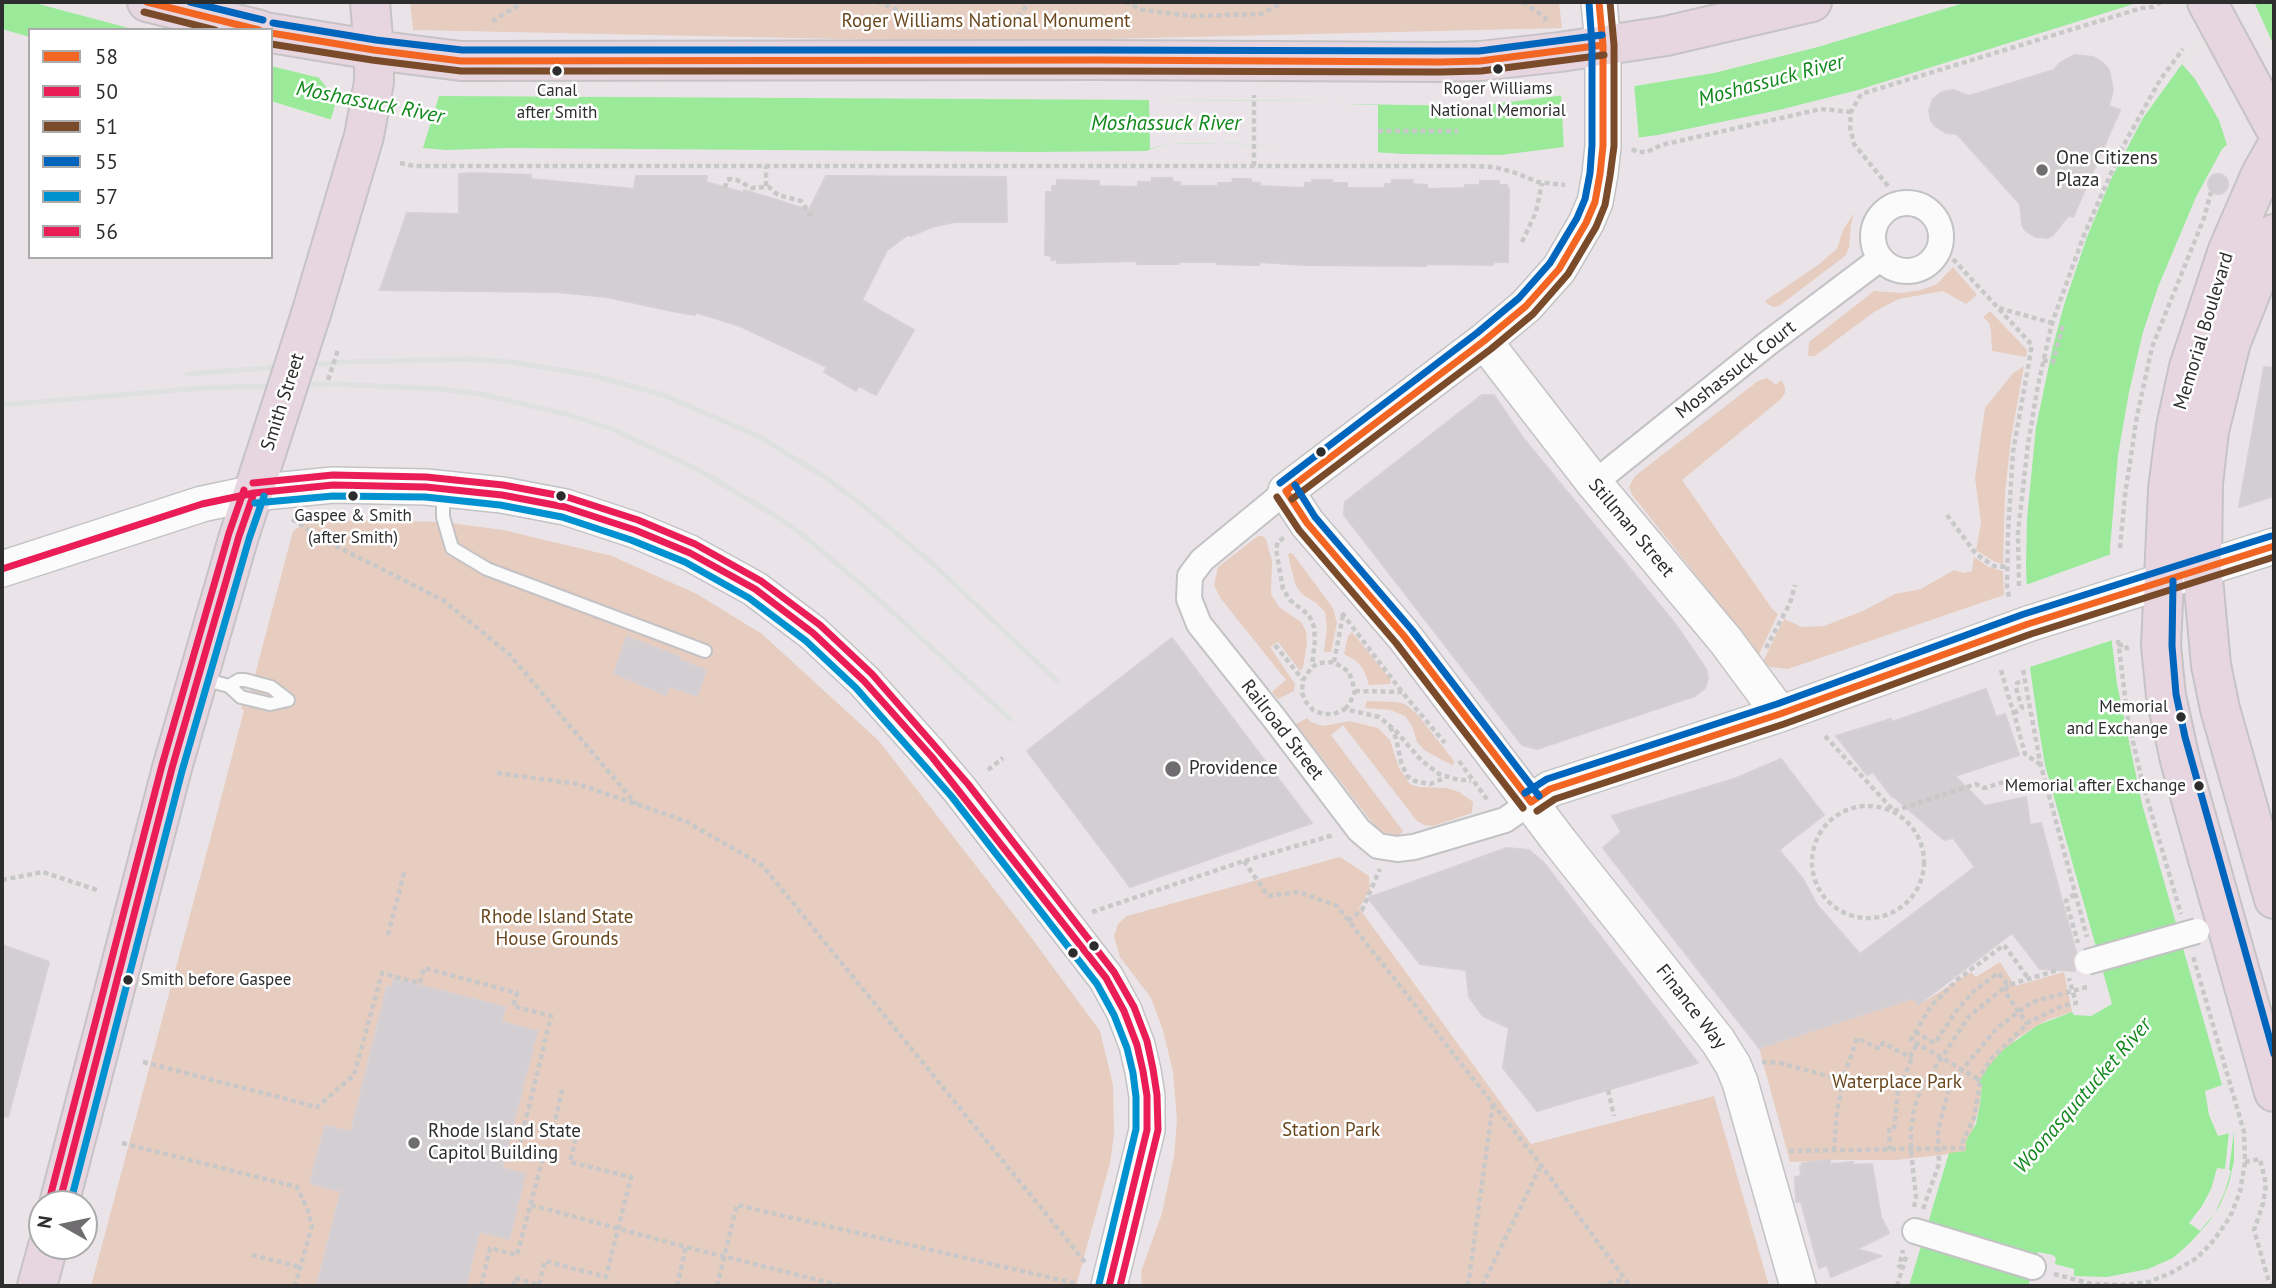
<!DOCTYPE html>
<html>
<head>
<meta charset="utf-8">
<style>
	body { margin:0 }
	#map { position:relative; width:2276px; height:1288px; overflow:hidden; background:#eae4e9; font-family:"PT Sans",sans-serif }
	canvas { display:block }
	.frame { position:absolute; inset:0; border:4px solid #2d2d2d; pointer-events:none }
	.legend { position:absolute; left:28px; top:28px; width:245px; height:231px; box-sizing:border-box; background:#fff; border:2px solid #ababab; margin:0; padding:9px 12px; list-style:none; font-size:21px; color:#2d2d2d }
	.legend li { display:flex; align-items:center; gap:14px; height:35px }
	.legend b { width:35px; border:2px solid #ababab }
	.north { position:absolute; left:28px; top:1190px; width:70px; height:70px; box-sizing:border-box; background:#fff; border:2px solid #ababab; border-radius:50%; rotate:279deg; font-size:19px; font-weight:700; line-height:28px; text-align:center; color:#2d2d2d }
	.north::after { content:''; display:block; margin:auto; width:24px; height:32px; background:#6f6d6f; clip-path:polygon(50% 0,100% 100%,50% 72%,0 100%) }
</style>
</head>
<body>
<div id="map">
<canvas width="2276" height="1288"></canvas>
<div class="frame"></div>
<ul class="legend">
<li><b style="height:9px;background:#f26522"></b>58</li>
<li><b style="height:9px;background:#ea1d57"></b>50</li>
<li><b style="height:9px;background:#7a4b2a"></b>51</li>
<li><b style="height:9px;background:#0065bd"></b>55</li>
<li><b style="height:9px;background:#0092d0"></b>57</li>
<li><b style="height:9px;background:#ea1d57"></b>56</li>
</ul>
<div class="north">N</div>
</div>
<script>
const c = document.querySelector('canvas').getContext('2d');
c.lineJoin = 'round';
function paint(path, color) {
  c.fillStyle = color;
  c.fill(path, 'evenodd');
}
function toPath(rows) {
  const path = new Path2D();
  for (const r of rows) {
    if (r.length === 3) {
      path.moveTo(r[0] + r[2], r[1]);
      path.arc(r[0], r[1], r[2], 0, 2 * Math.PI);
      continue;
    }
    path.moveTo(r[0], r[1]);
    for (let i = 2; i < r.length; i += 2) path.lineTo(r[i], r[i + 1]);
  }
  return path;
}
function strokePath(path, color, width, dash) {
  c.strokeStyle = color;
  c.lineWidth = width;
  c.lineCap = dash ? 'butt' : 'round';
  c.setLineDash(dash || []);
  c.stroke(path);
}
function label(font, color, halo, rows, align = 'center') {
  c.font = font + ' "PT Sans",sans-serif';
  c.lineWidth = 5;
  c.setLineDash([]);
  c.textBaseline = 'middle';
  c.strokeStyle = halo;
  c.fillStyle = color;
  for (const [text, x, y, turn = 0] of rows) {
    c.save();
    c.translate(x, y);
    c.rotate((+turn || 0) * Math.PI / 180);
    c.textAlign = isNaN(turn) ? turn : align;
    if (halo) c.strokeText(text, 0, 0);
    c.fillText(text, 0, 0);
    c.restore();
  }
}
paint(toPath([
	[410,2,1559,2,1562,28,984,42,413,30],
	[1854,213,1851,224,1849,248,1845,256,1779,306,1773,307,1768,304,1765,301,1818,265,1837,249,1843,230],
	[1953,267,1977,295,1966,304,1943,291,1899,299,1874,312,1815,356,1809,356,1808,354,1809,342,1874,291,1903,293,1921,290,1937,284],
	[1990,311,2027,350,2026,357,1992,351,1991,330,1989,323,1983,317],
	[2024,366,2011,438,2005,493,2003,564,1995,562,1976,550,1981,523,1975,478,1985,408,2013,373],
	[1767,378,1776,385,1781,380,1785,387,1785,393,1781,399,1682,480,1773,610,1778,614,1759,654,1633,496,1629,487,1635,476,1758,381],
	[365,520,443,522,503,530,612,556,697,594,762,634,879,741,1022,925,1100,1031,1113,1085,1114,1134,1110,1163,1076,1286,91,1286,219,806,244,710,241,709,242,704,247,705,293,531,307,522],
	[1258,536,1263,536,1266,539,1272,561,1271,594,1279,607,1301,622,1306,631,1307,644,1303,667,1300,671,1278,642,1270,647,1295,684,1294,691,1278,699,1272,692,1286,680,1221,599,1214,585,1218,567],
	[1290,553,1293,554,1333,608,1337,623,1331,652,1324,652,1327,628,1325,612,1316,603,1302,594,1296,586,1290,564,1288,554],
	[1974,557,1989,567,2003,571,2004,595,1788,669,1770,667,1763,661,1784,619,1802,627,1824,626,1863,611,1895,594,1921,589,1954,570,1964,573,1972,571],
	[1352,632,1391,680,1390,684,1369,685,1365,673,1361,666,1355,660,1344,654,1348,636],
	[1367,701,1397,702,1405,704,1417,714,1454,761,1454,764,1452,765,1424,750,1417,742,1412,726,1405,716,1390,710,1365,708],
	[1307,718,1311,722,1323,726,1350,721,1378,728,1390,740,1399,768,1410,784,1419,787,1447,788,1459,792,1473,802,1472,813,1433,826,1424,825,1417,821,1343,725,1331,735,1403,831,1399,836,1382,832,1375,826,1296,724],
	[1340,857,1369,876,1370,890,1359,908,1531,1144,1714,1096,1769,1286,1142,1286,1141,1272,1162,1213,1174,1156,1177,1120,1173,1072,1163,1030,1151,998,1120,957,1114,936,1118,924,1127,916],
	[2000,962,2015,986,2064,972,2072,1012,2047,1020,2017,1038,1980,1082,1982,1084,1980,1104,1966,1152,1896,1160,1830,1160,1790,1162,1759,1048,1913,998,1919,1005,1971,972,1976,977]
]), '#e6cdc0');
paint(toPath([
	[2,2,31,2,136,30,30,30,30,37,2,29],
	[1967,2,2140,2,1858,90,1779,110,1658,135,1501,155,1405,154,1224,143,1166,144,1146,151,1032,152,507,148,446,150,423,148,271,101,271,66,316,77,439,96,1340,101,1344,104,1478,106,1635,86,1714,73,1818,47],
	[2259,2,2274,2,2274,103,2222,149,2196,197,2158,287,2143,332,2129,392,2118,455,2110,549,2112,643,2117,684,2142,804,2222,1085,2205,1091,2209,1115,2218,1136,2234,1132,2234,1161,2229,1183,2220,1205,2208,1223,2190,1243,2173,1258,2148,1269,2107,1277,2074,1276,2074,1269,2055,1264,2056,1258,2053,1255,2038,1252,2028,1286,1909,1286,1949,1153,1966,1151,1966,1141,1976,1124,1980,1104,1982,1084,1979,1082,1988,1067,2004,1049,2038,1025,2072,1012,2074,1015,2091,1016,2112,1004,2045,765,2038,723,2030,668,2026,566,2027,519,2036,427,2053,346,2064,305,2087,237,2112,177,2143,118,2182,64,2194,49,2217,29]
]), '#9aea9a');
paint(toPath([
	[2255,4,2274,46,2274,103,2227,145,2219,120,2195,79,2182,64,2194,49,2217,29],
	[315,73,389,85,439,96,422,151,330,122,335,105,331,93],
	[1634,83,1639,140,1564,151,1561,93],
	[1149,100,1340,101,1344,104,1378,105,1378,153,1224,143,1166,144,1150,149],
	[2114,553,2116,639,2027,668,2023,586],
	[2234,1131,2229,1170,2231,1171,2225,1191,2215,1213,2200,1231,2189,1223,2202,1206,2211,1189,2217,1168,2225,1169,2229,1132]
]), '#eae4e9');
const building = toPath([
	[2075,55,2093,57,2102,62,2109,70,2113,90,2109,106,2120,110,2073,217,2069,215,2053,235,2048,238,2035,237,2025,230,2022,225,2020,204,1957,134,1946,133,1935,126,1931,121,1929,110,1933,99,1942,92,1953,90,1969,96,2054,70,2060,63,2075,55],
	[471,173,531,175,531,179,634,189,636,176,707,176,706,182,744,193,744,190,809,210,826,176,1006,177,1007,222,955,222,935,226,910,236,909,234,887,250,862,300,914,330,876,395,859,386,856,391,824,372,827,367,740,326,695,312,695,315,677,312,607,297,556,292,380,290,407,213,459,214,459,174,471,173],
	[2218,184,10],
	[1152,178,1172,178,1172,182,1180,182,1180,186,1218,186,1218,183,1232,183,1233,179,1251,179,1251,182,1260,183,1260,186,1305,188,1305,183,1312,183,1312,180,1332,180,1332,183,1347,183,1347,188,1385,188,1385,184,1392,184,1392,180,1413,180,1412,184,1427,185,1427,189,1465,188,1465,185,1480,185,1480,181,1499,181,1499,185,1507,185,1509,190,1508,262,1494,262,1493,265,1426,264,1426,266,1304,265,1259,262,1259,265,1248,265,1217,264,1217,262,1179,262,1179,264,1137,264,1137,261,1057,263,1057,260,1051,260,1052,256,1045,255,1046,192,1052,192,1052,186,1057,186,1057,180,1099,181,1099,186,1138,187,1138,182,1152,182,1152,178],
	[2264,367,2274,368,2274,496,2239,507,2264,367],
	[1482,395,1494,395,1523,438,1676,625,1706,669,1708,678,1705,688,1695,696,1537,749,1522,745,1344,515,1345,502,1482,395],
	[627,637,680,657,679,660,706,670,697,696,669,686,666,695,614,673,627,637],
	[1172,638,1312,823,1130,887,1027,751,1172,638],
	[1986,689,1996,717,2005,714,2019,755,1955,776,1985,806,2026,797,2030,825,2041,823,2076,952,2073,959,2075,971,2040,969,2012,933,1918,1005,1913,998,1759,1048,1603,848,1621,832,1612,816,1734,779,1781,759,1824,815,1779,850,1803,879,1817,905,1860,954,1975,867,1953,838,1944,840,1894,797,1892,797,1873,772,1867,775,1836,736,1891,719,1892,722,1986,689],
	[1507,848,1529,850,1544,863,1698,1063,1537,1111,1503,1068,1509,1028,1483,1016,1477,1008,1469,997,1466,970,1420,964,1368,898,1507,848],
	[2,945,49,962,8,1117,2,1116,2,945],
	[394,979,505,1007,501,1022,537,1031,502,1168,525,1174,509,1239,479,1231,466,1286,317,1286,341,1191,310,1183,325,1126,351,1132,387,987,392,988,394,979],
	[1830,1160,1830,1164,1853,1162,1853,1165,1872,1164,1881,1217,1889,1233,1857,1249,1881,1256,1831,1277,1827,1265,1819,1268,1801,1202,1796,1202,1795,1177,1801,1176,1800,1166,1803,1165,1802,1163,1830,1160]
]);
paint(building, '#d3ced1');
strokePath(building, '#d6d0d4', 2);
const lane = toPath([
	[443,493,443,517,452,548,487,569,705,651],
	[203,679,229,686,241,697,270,704,288,700],
	[229,686,239,680,245,680,271,687,288,700]
]);
const street = toPath([
	[1907,237,34],
	[1594,483,1767,344,1880,259],
	[1286,491,1202,560,1190,576,1189,599,1199,624,1274,718,1359,830,1378,846,1397,849,1414,847,1505,820,1531,802],
	[1915,1231,2033,1267]
]);
const secondary = toPath([
	[1599,2,1603,45,1603,146,1600,174,1595,202,1586,223,1559,269,1526,306,1484,341,1286,491,1307,523,1404,636,1560,842,1718,1041,1733,1065,1740,1082,1798,1286],
	[1484,341,1594,483,1726,641,1780,714],
	[2,569,202,504,254,493,333,485,426,487,502,495,565,507,635,530,690,553,755,589,813,633,864,681,932,757,960,790,1106,978,1124,1011,1137,1045,1143,1071,1147,1096,1147,1130,1109,1286],
	[1531,802,1550,789,1780,714,2028,624,2274,546]
]);
const primary = toPath([
	[147,2,260,30],
	[2207,2,2274,126],
	[271,33,374,50,461,61,1098,60,1440,62,1480,61,1560,52,1666,36,1812,2],
	[2274,151,2261,174,2228,250,2189,367,2176,427,2168,489,2161,646,2166,696,2180,760,2274,1092],
	[2274,234,2231,342,2209,431,2203,483,2202,568,2211,665,2220,709,2274,899],
	[311,314,364,136,374,82,374,50,370,2],
	[59,1204,172,768,239,536,278,416],
	[37,1286,48,1246]
]);
strokePath(lane, '#c3c2c4', 16);
strokePath(street, '#c3c2c4', 28);
strokePath(secondary, '#c3c2c4', 38);
strokePath(primary, '#c6c3c5', 42);
strokePath(toPath([
	[877,2,899,10,927,29],
	[1125,2,1143,10,1191,16,1261,14,1284,2],
	[1523,2,1545,17,1546,24],
	[492,21,524,2],
	[996,27,1010,25,1030,2],
	[1093,125,1149,126],
	[1378,131,1458,131],
	[1632,149,1637,152,1647,152,1661,145,1821,109,1851,112],
	[400,163,414,166,1472,166,1494,167,1513,172,1538,182,1565,185],
	[1254,166,1254,95],
	[766,186,766,166],
	[1888,186,1854,144,1850,127,1851,112,1861,94,2142,8,2153,7,2161,2],
	[725,188,727,180,730,179,737,180,752,188,769,187,778,195,801,201,812,217],
	[1522,242,1536,212,1542,183],
	[1953,259,2032,345,2013,452,2008,532,2007,587,2009,597],
	[1999,308,2052,323],
	[2043,360,2053,362,2063,325],
	[1947,515,1976,554,1994,566,2008,567],
	[292,519,322,539,443,600,509,654,636,804],
	[1284,538,1278,541,1276,549,1283,589,1290,600,1309,615,1314,627,1315,640,1312,666],
	[2120,548,2125,495,2137,416,2152,347,2204,218,2211,192],
	[2019,586,2018,532,2028,444,2038,385,2052,323,2084,235,2122,148,2160,80,2183,49],
	[1342,613,1402,692,1445,743],
	[2118,640,2128,720,2143,785,2181,914],
	[1275,645,1303,680],
	[2118,645,2126,645,2128,653],
	[1766,648,1790,603,1795,585],
	[1334,662,1343,615],
	[2001,670,2011,705,2016,712,2022,708,2016,688,2017,683,2024,680],
	[2023,670,2040,762,2087,937],
	[1355,691,1402,692],
	[1345,709,1350,703,1355,691,1349,672,1334,662,1319,663,1312,667,1303,680,1302,693,1306,702,1313,710,1323,714,1334,714,1345,709,1379,717,1395,730,1421,760,1439,774,1455,779,1471,781],
	[2013,710,2025,754,2041,765],
	[1390,727,1396,738,1401,762,1407,776,1415,781,1430,784,1445,778],
	[1825,736,1894,811,1976,784,1984,788,2014,779,2016,791,2047,787],
	[1459,761,1489,802],
	[988,770,1003,758],
	[497,773,578,784,636,804,685,821,762,865,1085,1262],
	[1868,862,56],
	[1244,861,1268,896,1299,892,1337,906,1541,1165,1630,1286],
	[2,880,43,872,97,890],
	[2075,895,2069,897,2066,901,2078,943],
	[1092,912,1244,861,1334,835],
	[1348,921,1362,910,1380,869],
	[388,935,405,869],
	[2007,986,2005,992,2027,1024],
	[1915,1032,1935,1043,1956,1011,1974,991,1998,973,2008,985,2058,970],
	[143,1062,317,1107,354,1075,382,973,420,983,424,968,517,993,513,1006,551,1016,517,1156,542,1161,517,1255,490,1248,481,1286],
	[1762,1062,1780,1063,1843,1080],
	[1978,1079,1911,1040,1931,1006,1957,980,2004,945,2028,978],
	[1608,1090,1614,1116],
	[122,1143,297,1187,307,1208,312,1226,295,1286],
	[1890,1150,1889,1130,1894,1130,1898,1091,1912,1058,1910,1057],
	[1789,1151,1963,1148,1963,1141,1974,1118,1977,1100,1980,1085,1976,1083,1991,1059,2029,1022,2062,1006,2076,1003,2069,978],
	[1834,1151,1837,1112,1843,1080,1857,1038,1880,1049,1883,1043,1910,1057,1917,1044],
	[2245,1162,2260,1159,2266,1184,2263,1204,2254,1230,2269,1282,2274,1285],
	[531,1205,686,1247,842,1286],
	[1914,1207,1916,1197,1911,1151,1911,1130,1914,1109,1920,1091,1969,1016,2008,985],
	[1923,1209,1939,1164,1938,1130,1949,1089,1962,1070,1997,1028,2032,1002,2087,987],
	[252,1255,300,1267],
	[1903,1267,1899,1266,1903,1250],
	[2054,1274,2092,1284,2124,1285,2149,1282,2171,1273,2197,1258,2214,1240,2230,1217,2240,1192,2245,1162,2244,1132,2193,956],
	[513,1286,515,1278,539,1285,545,1261,606,1277,631,1177,570,1162,576,1137,553,1131,562,1090],
	[677,1286,686,1247],
	[717,1286,737,1205,1078,1284],
	[1468,1286,1493,1103],
	[1482,1286,1541,1165],
	[1600,1286,1624,1279],
	[1897,1286,1907,1254]
]), '#c8c8c8', 4.5, [5, 3.5]);
strokePath(lane, '#fcfbfc', 12);
strokePath(street, '#fcfbfc', 24);
strokePath(secondary, '#fcfbfc', 35);
strokePath(primary, '#e7d6df', 38);
strokePath(toPath([
	[187,374,347,362,469,359,510,362,591,375,663,395,758,436,825,477,865,507,933,564,1057,681],
	[2,405,202,388,334,384,442,389,485,395,570,415,612,429,699,470,774,515,803,535,876,597,1010,719]
]), '#dfe0e0', 5);
const streetBridge = toPath([
	[2087,962,2197,931]
]);
const primaryBridge = toPath([
	[278,416,311,314]
]);
strokePath(streetBridge, '#c3c2c4', 28, []);
strokePath(primaryBridge, '#c6c3c5', 42, []);
strokePath(toPath([
	[328,380,338,350]
]), '#c8c8c8', 4.5, [5, 3.5]);
strokePath(streetBridge, '#fcfbfc', 24);
strokePath(primaryBridge, '#e7d6df', 38);
strokePath(toPath([
	[147,2,259,30],
	[271,33,374,50,461,61,1098,60,1440,62,1480,61,1603,45],
	[1286,491,1484,341,1526,306,1559,269,1586,223,1595,202,1600,174,1603,146,1603,45,1599,2],
	[1286,491,1307,523,1404,636,1531,802],
	[1531,802,1550,789,1780,714,2028,624,2274,546]
]), '#f26522', 7);
strokePath(toPath([
	[2,569,202,504,254,493,333,485,426,487,502,495,565,507,635,530,690,553,755,589,813,633,864,681,932,757,1106,978,1124,1011,1137,1045,1143,1071,1147,1096,1147,1130,1109,1286],
	[59,1204,172,768,239,536,254,493]
]), '#ea1d57', 7);
strokePath(toPath([
	[144,12,215,30],
	[271,44,372,60,461,71,1098,71,1440,72,1481,71,1604,55],
	[1277,497,1299,530,1396,643,1523,808],
	[1292,499,1491,349,1533,314,1568,274,1596,227,1605,205,1610,176,1614,146,1614,45,1610,2],
	[1537,811,1555,799,1784,724,2031,634,2274,557]
]), '#7a4b2a', 7);
strokePath(toPath([
	[190,2,263,20],
	[273,23,376,40,462,50,1098,50,1440,51,1479,51,1602,35],
	[1280,483,1477,333,1519,298,1550,263,1577,218,1585,199,1590,173,1592,145,1592,45,1589,3],
	[1295,485,1315,517,1412,630,1539,796],
	[2173,581,2172,646,2176,694,2185,737,2274,1054],
	[1525,793,1547,779,1777,704,2024,614,2271,536]
]), '#0065bd', 7);
strokePath(toPath([
	[255,503,333,496,425,497,500,505,562,517,631,540,685,562,749,598,806,641,856,688,952,797,1097,984,1114,1015,1127,1048,1133,1073,1136,1097,1136,1129,1099,1284],
	[70,1204,182,771,249,539,264,496]
]), '#0092d0', 7);
strokePath(toPath([
	[253,483,333,475,426,477,503,485,567,497,638,520,695,544,761,581,820,625,872,674,968,784,1114,972,1134,1007,1147,1041,1153,1069,1157,1095,1158,1130,1120,1286],
	[49,1201,162,765,229,533,244,490]
]), '#ea1d57', 7);
for (const [x, y, r, color] of [
	[1498,69,6,"#2d2d2d"],
	[557,71,6,"#2d2d2d"],
	[2042,170,7,"#6f6d6f"],
	[1321,452,6,"#2d2d2d"],
	[353,496,6,"#2d2d2d"],
	[561,496,6,"#2d2d2d"],
	[2181,717,6,"#2d2d2d"],
	[1173,769,9,"#6f6d6f"],
	[2199,786,6,"#2d2d2d"],
	[1094,946,6,"#2d2d2d"],
	[1073,953,6,"#2d2d2d"],
	[128,980,6,"#2d2d2d"],
	[414,1143,7,"#6f6d6f"]
]) {
  const dot = new Path2D();
  dot.arc(x, y, r, 0, 2 * Math.PI);
  c.fillStyle = color;
  c.fill(dot);
  strokePath(dot, '#fff', 2.5);
}
label('17px', '#2d2d2d', '#fff', [
	["Roger Williams",1498,89],
	["National Memorial",1498,111],
	["Canal",557,91],
	["after Smith",557,113],
	["Gaspee & Smith",353,516],
	["(after Smith)",353,538],
	["Memorial",2168,707,"right"],
	["and Exchange",2168,729,"right"],
	["Memorial after Exchange",2186,786,"right"],
	["Smith before Gaspee",141,980,"left"]
]);
label('19px', '#6a461d', '#fff', [
	["Roger Williams National Monument",986,22],
	["Rhode Island State",557,918],
	["House Grounds",557,940],
	["Waterplace Park",1897,1083],
	["Station Park",1331,1131]
]);
label('19px', '#2d2d2d', '#fff', [
	["One Citizens",2056,159],
	["Plaza",2056,181],
	["Providence",1189,769],
	["Rhode Island State",428,1132],
	["Capitol Building",428,1154]
], 'left');
label('19px', '#2d2d2d', '#fff', [
	["Memorial Boulevard",2204,331,-73],
	["Moshassuck Court",1736,370,-38],
	["Smith Street",283,402,-72],
	["Stillman Street",1631,528,50],
	["Railroad Street",1282,730,52],
	["Finance Way",1691,1007,52]
]);
label('italic 21px', '#11881b', '#fff', [
	["Moshassuck River",1771,81,-15],
	["Moshassuck River",370,103,11],
	["Moshassuck River",1166,124],
	["Woonasquatucket River",2083,1096,-49]
]);
</script>
</body>
</html>
